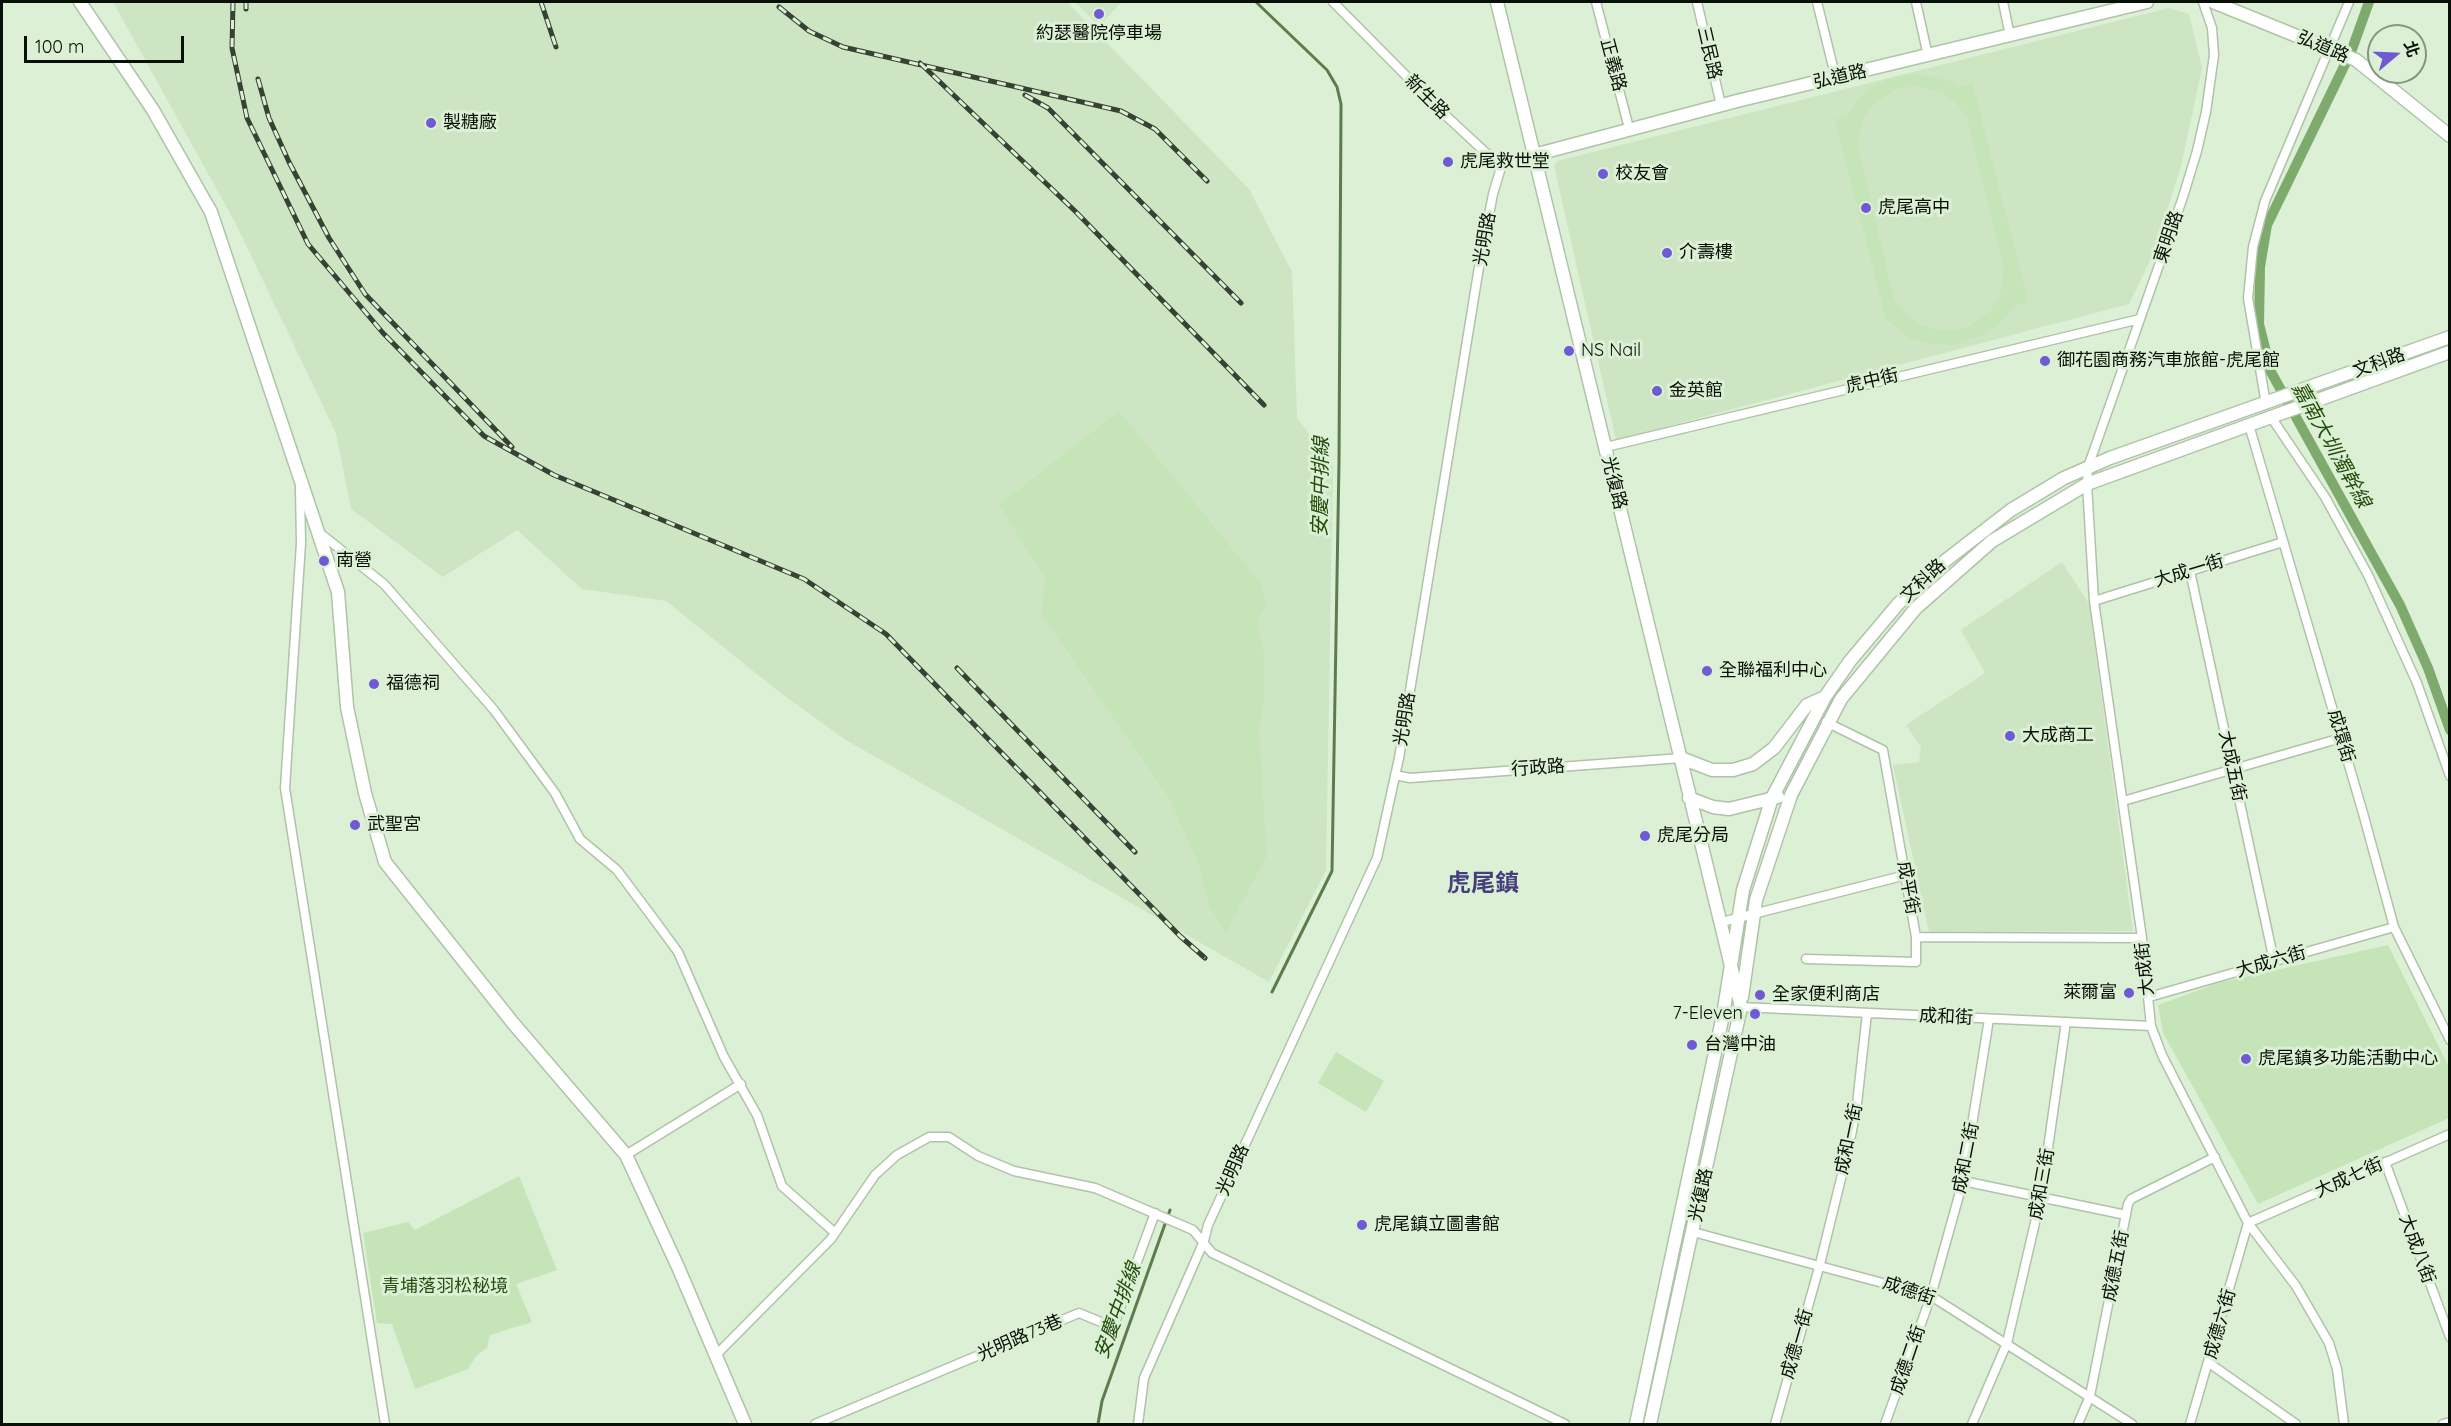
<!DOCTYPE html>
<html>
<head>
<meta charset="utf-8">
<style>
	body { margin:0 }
	#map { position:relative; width:2451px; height:1426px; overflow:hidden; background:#dbf0d4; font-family:Quicksand,"Noto Sans TC",sans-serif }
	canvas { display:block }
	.frame { position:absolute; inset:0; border:3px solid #091007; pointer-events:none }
	.north { position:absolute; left:2367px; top:24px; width:60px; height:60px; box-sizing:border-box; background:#dbf0d4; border:2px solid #879682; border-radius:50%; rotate:71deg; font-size:16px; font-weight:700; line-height:24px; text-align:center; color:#091007 }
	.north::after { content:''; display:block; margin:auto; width:21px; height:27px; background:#6f5ad4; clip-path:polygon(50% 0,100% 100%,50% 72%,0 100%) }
	.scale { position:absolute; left:24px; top:36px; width:160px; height:27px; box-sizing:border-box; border:3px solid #091007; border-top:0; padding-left:8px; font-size:18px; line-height:21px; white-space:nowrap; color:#091007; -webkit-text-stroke:4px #dbf0d4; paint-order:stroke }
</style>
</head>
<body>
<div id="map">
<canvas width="2451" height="1426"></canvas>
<div class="frame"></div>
<div class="north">北</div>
<div class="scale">100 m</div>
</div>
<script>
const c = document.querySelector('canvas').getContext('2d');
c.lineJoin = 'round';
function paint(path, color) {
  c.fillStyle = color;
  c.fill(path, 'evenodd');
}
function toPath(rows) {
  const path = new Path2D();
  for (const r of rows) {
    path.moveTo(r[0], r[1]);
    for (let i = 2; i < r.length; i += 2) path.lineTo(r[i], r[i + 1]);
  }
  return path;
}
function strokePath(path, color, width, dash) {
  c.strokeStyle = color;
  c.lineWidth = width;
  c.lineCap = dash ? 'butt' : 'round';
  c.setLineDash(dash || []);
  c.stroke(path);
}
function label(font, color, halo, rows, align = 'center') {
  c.font = font + ' Quicksand,"Noto Sans TC",sans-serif';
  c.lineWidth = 6;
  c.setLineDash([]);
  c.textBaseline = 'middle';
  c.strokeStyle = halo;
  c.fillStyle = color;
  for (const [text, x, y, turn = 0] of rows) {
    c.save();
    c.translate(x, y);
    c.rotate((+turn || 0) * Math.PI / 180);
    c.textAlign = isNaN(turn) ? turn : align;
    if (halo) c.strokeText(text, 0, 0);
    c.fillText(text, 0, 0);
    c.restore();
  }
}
paint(toPath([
	[113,2,1067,2,1249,189,1292,272,1297,418,1333,466,1326,870,1269,982,846,740,778,691,666,601,582,589,517,530,443,577,351,509,336,433,237,226],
	[1075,2,1122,2,1099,26],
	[2169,8,2189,14,2202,68,2181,166,2155,250,2129,304,1616,440,1554,166,1557,161],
	[2062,562,2089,604,2133,931,1929,932,1893,765,1919,762,1921,747,1906,725,1985,673,1961,630]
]), '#cde5c3');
paint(toPath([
	[1908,74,1941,77,1961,87,1973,84,2028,302,2013,307,2000,323,1983,335,1953,345,1931,344,1909,338,1886,319,1835,119,1846,117,1856,101,1871,88,1888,79],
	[1915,86,1941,92,1956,103,1967,117,2004,270,2000,296,1991,310,1970,326,1953,331,1936,330,1919,324,1905,313,1894,299,1857,143,1864,117,1874,103,1897,89],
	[1119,411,1263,586,1266,606,1257,621,1264,655,1264,697,1259,733,1267,856,1226,933,1209,906,1198,862,1169,798,1042,615,1045,578,999,505],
	[2388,945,2449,1067,2449,1118,2258,1204,2163,1033,2158,1005,2218,983],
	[1336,1052,1384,1081,1366,1112,1318,1083],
	[519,1176,557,1270,516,1284,532,1322,490,1335,487,1348,477,1355,468,1369,415,1389,392,1324,377,1323,363,1233,408,1222,415,1230]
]), '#c5e5b9');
strokePath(toPath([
	[1256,2,1327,70,1337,87,1341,104,1339,461,1332,871,1272,992],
	[1098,1424,1102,1401,1170,1210]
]), '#5c7c4e', 3);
strokePath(toPath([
	[2369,2,2351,52,2267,225,2260,267,2259,324,2271,372,2400,605,2428,668,2450,730]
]), '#7faa6d', 10);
const street = toPath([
	[1333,2,1443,113,1485,152,1502,164,1534,155],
	[1596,2,1629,128],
	[1697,2,1721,105],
	[1817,2,1836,79],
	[1916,2,1928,56],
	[2003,2,2010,36],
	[2203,2,2212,28,2214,55,2206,112,2197,151,2183,197,2088,467,2087,484,2094,601,2142,938,2151,1026,2162,1055,2248,1223,2296,1286,2329,1343,2337,1369,2344,1424],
	[2266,404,2248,298,2253,247,2265,201,2349,2],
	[2271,417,2325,497,2368,575,2417,683,2450,776],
	[2249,425,2363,813,2394,927,2450,1040],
	[1606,447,2140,319],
	[300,488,301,543,285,788,385,1424],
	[321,534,384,584,494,710,555,793,580,839,617,870,656,922,678,952,724,1057,757,1115,782,1186,834,1232],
	[2190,571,2274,961],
	[2094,601,2283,542],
	[1395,775,1410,778,1681,758],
	[2123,801,2341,738],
	[1722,922,1906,875],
	[1916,937,2142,938],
	[1806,959,1916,962,1916,937,1883,750,1826,722],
	[2149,997,2394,927],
	[1741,1007,2151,1026],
	[626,1155,741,1084],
	[2385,1162,2450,1337],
	[1963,1181,2126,1215],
	[1693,1232,1931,1296,2132,1424],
	[717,1354,831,1239,875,1175,897,1155,929,1137,949,1137,978,1156,1014,1171,1095,1188,1193,1230,1212,1253,1565,1424],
	[2209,1363,2296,1424],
	[815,1424,1079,1313,1113,1327,1155,1213],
	[1138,1424,1144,1378,1204,1241,1208,1225,1377,858,1399,758,1479,267,1493,194,1502,164],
	[1775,1424,1820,1264,1849,1146,1857,1104,1867,1013],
	[1885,1424,1931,1296,1963,1181,1989,1019],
	[1972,1424,2007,1343,2041,1197,2066,1022],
	[2078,1424,2090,1396,2128,1204,2131,1199,2215,1157],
	[2190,1424,2248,1223,2450,1134],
	[2443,1424,2450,1422]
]);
const secondary = toPath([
	[80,2,153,110,211,212,338,592,347,707,365,793,385,862,513,1023,626,1155,678,1267,745,1424],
	[1497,2,1741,1007,1650,1424],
	[2213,2,2356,60,2450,136],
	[1534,155,1737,101,2147,2],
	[1681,758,1712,770,1733,770,1753,764,1774,748,1807,705,1825,697],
	[1689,798,1713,807,1729,809,1778,797],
	[1742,997,1756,900,1791,795,1841,699,1916,608,1992,541,2087,484,2450,352],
	[1636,1424,1723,1015,1743,890,1772,798,1825,697,1850,661,1898,604,1928,574,2011,510,2064,478,2110,458,2450,337]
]);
strokePath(street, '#afc3a8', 11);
strokePath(secondary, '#afc3a8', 15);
strokePath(street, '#fff', 8);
strokePath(secondary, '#fff', 12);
const rail = toPath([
	[233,2,232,48,247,118,308,244,383,333,484,436,554,475,804,579,886,634,1180,936,1205,958],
	[541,2,556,47],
	[779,7,809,31,843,47,1121,111,1155,129,1207,181],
	[246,9,246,2],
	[920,63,1076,212,1264,405],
	[258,79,269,118,289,162,329,238,365,294,512,447],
	[1025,95,1048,108,1241,303],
	[957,668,1135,852]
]);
strokePath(rail, '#374134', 5);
strokePath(rail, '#dbf0d4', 3, [9]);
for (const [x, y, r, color] of [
	[1099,14,6,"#6f5ad4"],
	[431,123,6,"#6f5ad4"],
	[1448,162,6,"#6f5ad4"],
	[1603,174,6,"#6f5ad4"],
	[1866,208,6,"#6f5ad4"],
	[1667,253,6,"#6f5ad4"],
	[1569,351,6,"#6f5ad4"],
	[2045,361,6,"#6f5ad4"],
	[1657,391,6,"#6f5ad4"],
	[324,561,6,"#6f5ad4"],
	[1707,671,6,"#6f5ad4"],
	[374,684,6,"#6f5ad4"],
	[2010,736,6,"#6f5ad4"],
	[355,825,6,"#6f5ad4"],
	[1645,836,6,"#6f5ad4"],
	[2129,993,6,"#6f5ad4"],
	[1760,995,6,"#6f5ad4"],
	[1755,1014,6,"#6f5ad4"],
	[1692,1045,6,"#6f5ad4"],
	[2246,1059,6,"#6f5ad4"],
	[1362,1225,6,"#6f5ad4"]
]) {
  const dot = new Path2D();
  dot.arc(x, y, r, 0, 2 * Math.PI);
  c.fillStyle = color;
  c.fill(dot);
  strokePath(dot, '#dbf0d4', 2);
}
label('18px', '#091007', '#dbf0d4', [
	["約瑟醫院停車場",1099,34,"center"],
	["製糖廠",443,123],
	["虎尾救世堂",1460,162],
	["校友會",1615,174],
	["虎尾高中",1878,208],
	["介壽樓",1679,253],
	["NS Nail",1581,351],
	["御花園商務汽車旅館-虎尾館",2057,361],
	["金英館",1669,391],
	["南營",336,561],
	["全聯福利中心",1719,671],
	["福德祠",386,684],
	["大成商工",2022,736],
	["武聖宮",367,825],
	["虎尾分局",1657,836],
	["萊爾富",2117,993,"right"],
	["全家便利商店",1772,995],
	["7-Eleven",1743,1014,"right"],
	["台灣中油",1704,1045],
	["虎尾鎮多功能活動中心",2258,1059],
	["虎尾鎮立圖書館",1374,1225]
], 'left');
label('18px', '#091007', '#dbf0d4', [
	["弘道路",2323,47,23],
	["三民路",1709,53,77],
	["正義路",1613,65,75],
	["弘道路",1840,77,-13],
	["新生路",1427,97,45],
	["東明路",2169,237,-71],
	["光明路",1485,239,-80],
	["文科路",2379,363,-20],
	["虎中街",1872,381,-13],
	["光復路",1614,483,76],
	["大成一街",2189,571,-17],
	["文科路",1923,581,-43],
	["光明路",1405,719,-81],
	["成環街",2341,736,74],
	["大成五街",2232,766,78],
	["行政路",1538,768,-4],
	["成平街",1908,888,80],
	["大成六街",2271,962,-16],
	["大成街",2145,969,-96],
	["成和街",1946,1017,3],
	["成和一街",1849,1139,-78],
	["成和二街",1966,1158,-79],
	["光明路",1233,1170,-66],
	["大成七街",2349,1178,-24],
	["成和三街",2042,1184,-80],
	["光復路",1701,1195,-78],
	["大成八街",2417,1249,70],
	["成德五街",2116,1266,-79],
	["成德街",1909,1291,19],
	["成德六街",2220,1324,-74],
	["光明路73巷",1020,1338,-23],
	["成德一街",1797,1344,-74],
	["成德二街",1908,1360,-71]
]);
label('18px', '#264f0f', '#dbf0d4', [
	["青埔落羽松秘境",445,1287]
]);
label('italic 20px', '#244d0c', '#dbf0d4', [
	["嘉南大圳濁幹線",2331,445,61],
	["安慶中排線",1321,487,-89],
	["安慶中排線",1118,1311,-70]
]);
label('bold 24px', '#473f7d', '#dbf0d4', [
	["虎尾鎮",1483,884]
]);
</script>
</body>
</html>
